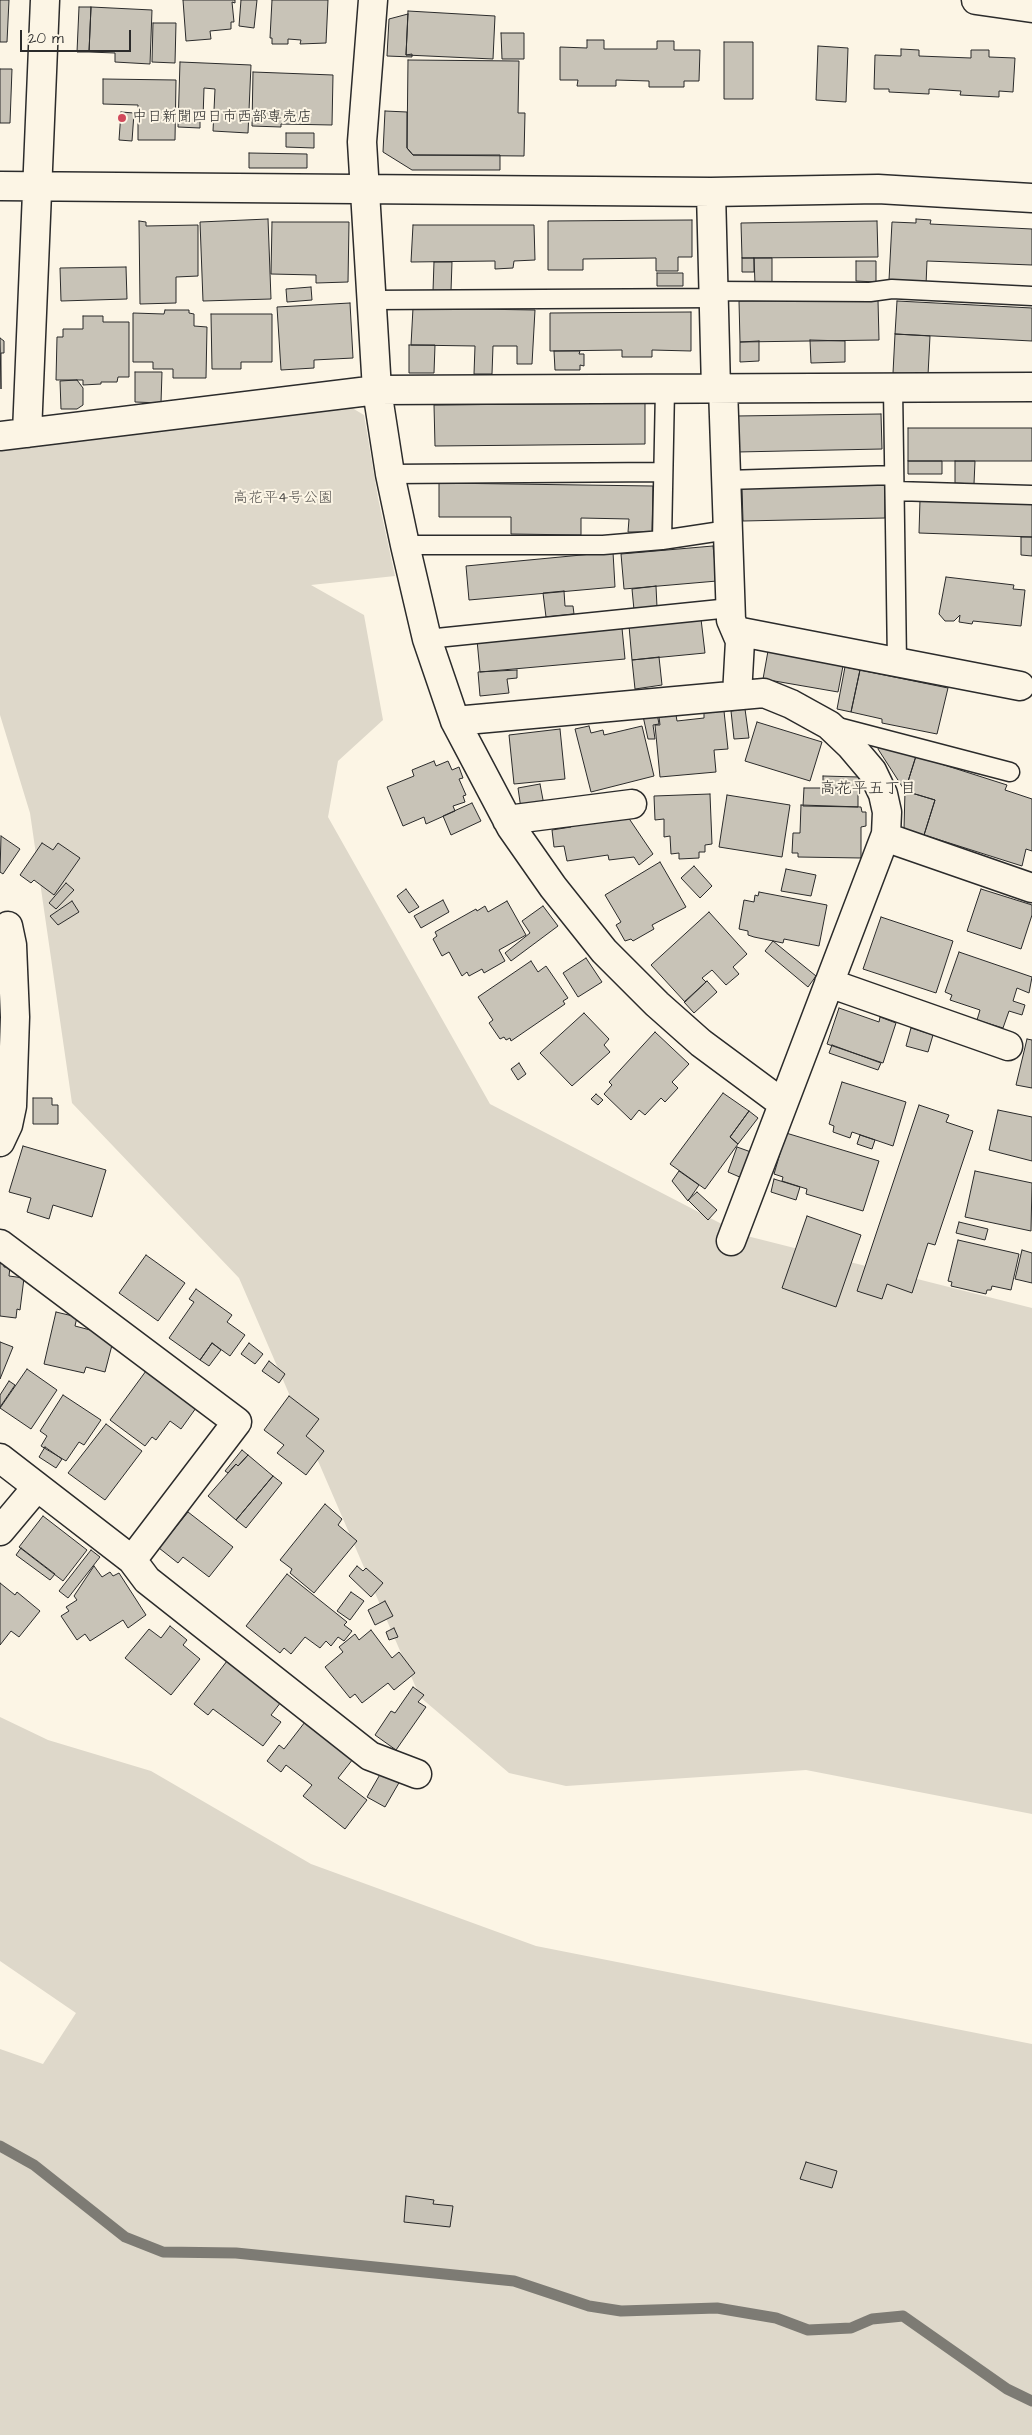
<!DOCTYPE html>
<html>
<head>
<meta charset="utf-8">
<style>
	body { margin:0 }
	#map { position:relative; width:1032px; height:2435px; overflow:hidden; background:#fcf5e5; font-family:"Architects Daughter",sans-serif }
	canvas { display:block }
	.scale { position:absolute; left:20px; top:30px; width:111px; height:22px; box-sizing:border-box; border:2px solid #2b2b2b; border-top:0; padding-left:6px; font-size:15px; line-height:18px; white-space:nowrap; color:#2b2b2b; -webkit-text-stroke:4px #fcf5e5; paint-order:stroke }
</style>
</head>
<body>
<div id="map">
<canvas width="1032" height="2435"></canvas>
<div class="scale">20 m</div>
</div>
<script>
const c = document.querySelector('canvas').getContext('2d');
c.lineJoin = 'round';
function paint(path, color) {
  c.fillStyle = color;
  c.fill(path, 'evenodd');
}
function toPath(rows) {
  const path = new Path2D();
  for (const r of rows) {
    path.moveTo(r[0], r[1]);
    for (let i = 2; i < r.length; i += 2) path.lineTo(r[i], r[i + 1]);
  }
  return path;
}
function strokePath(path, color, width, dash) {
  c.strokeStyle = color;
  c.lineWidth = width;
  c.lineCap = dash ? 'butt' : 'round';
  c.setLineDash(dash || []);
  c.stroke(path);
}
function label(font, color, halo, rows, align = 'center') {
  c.font = font + ' "Architects Daughter","Klee One",sans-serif';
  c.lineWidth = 4;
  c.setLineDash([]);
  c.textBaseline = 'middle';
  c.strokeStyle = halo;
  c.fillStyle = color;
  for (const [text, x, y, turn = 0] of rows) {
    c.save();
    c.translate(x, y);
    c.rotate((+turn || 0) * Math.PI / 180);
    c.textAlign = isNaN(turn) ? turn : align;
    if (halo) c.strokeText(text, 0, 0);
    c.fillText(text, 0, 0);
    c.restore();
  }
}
paint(toPath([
	[347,405,364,415,378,498,395,576,311,585,364,615,383,720,338,761,328,817,490,1104,743,1235,1032,1308,1032,1814,806,1770,566,1786,509,1773,420,1697,239,1278,72,1103,30,813,0,715,0,447],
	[0,1717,48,1740,151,1771,311,1864,536,1946,1032,2044,1032,2435,0,2435,0,2049,43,2064,76,2013,0,1961]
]), '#ded8ca');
strokePath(toPath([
	[0,2146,34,2165,125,2237,163,2252,236,2253,514,2281,589,2306,621,2311,717,2308,776,2318,808,2330,851,2328,872,2319,903,2316,1007,2389,1032,2401]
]), '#7d7b74', 11);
const building = toPath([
	[0,0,9,0,7,42,0,42,0,0],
	[183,0,235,0,235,3,232,2,234,22,231,22,231,29,210,31,211,39,186,41,183,0],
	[241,0,257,0,254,28,239,26,241,0],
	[272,0,328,0,326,43,300,44,301,40,288,39,288,44,272,44,272,38,270,38,272,0],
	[79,7,91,7,89,52,77,52,79,7],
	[91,7,152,10,150,64,115,62,115,53,89,52,91,7],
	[408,11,495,16,493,59,406,55,408,11],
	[408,14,406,55,412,54,412,57,387,56,389,19,408,14],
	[153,23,176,23,175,63,152,62,153,23],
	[501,33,524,33,524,59,502,59,501,33],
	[587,40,604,40,604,49,657,49,657,41,674,41,674,50,700,50,699,81,684,81,684,87,649,87,649,81,616,80,616,86,577,86,578,80,560,80,560,47,587,48,587,40],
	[724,42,753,42,753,99,724,99,724,42],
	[818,46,848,48,846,102,816,100,818,46],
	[901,49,919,50,919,56,971,58,971,50,989,50,989,57,1015,58,1013,92,999,91,999,97,960,95,961,91,929,89,929,94,889,92,889,89,874,89,875,55,901,56,901,49],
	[408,60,519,61,518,113,525,113,524,156,413,155,407,148,408,60],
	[180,62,251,65,248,133,213,131,215,89,204,88,203,119,200,119,200,128,178,127,180,62],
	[0,69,12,69,10,123,0,123,0,69],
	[253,72,333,75,332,125,281,124,281,127,252,126,253,72],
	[103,79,176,80,175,140,138,140,138,105,103,104,103,79],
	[385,111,407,112,407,148,413,155,500,155,500,170,412,170,383,152,385,111],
	[121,112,134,113,132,141,119,140,121,112],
	[286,133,314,133,314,148,286,147,286,133],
	[249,153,307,154,307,168,249,168,249,153],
	[268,219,271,299,203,301,200,222,268,219],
	[916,219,931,220,930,224,1032,229,1032,265,927,261,926,285,889,280,892,222,916,223,916,219],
	[692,220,692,257,678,257,678,271,656,271,656,258,583,259,583,270,548,270,548,221,692,220],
	[139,221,146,222,146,226,198,225,198,276,176,277,176,303,140,304,139,221],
	[877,221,878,257,742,258,741,223,877,221],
	[272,222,349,222,348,282,316,283,316,275,271,274,272,222],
	[413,225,534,225,535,260,514,261,513,268,495,269,495,261,411,262,413,225],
	[742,258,754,258,754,272,742,272,742,258],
	[754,258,772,258,772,285,755,284,754,258],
	[856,261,876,261,876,282,856,281,856,261],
	[434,262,452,262,451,291,433,291,434,262],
	[126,267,127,299,61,301,60,268,126,267],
	[657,273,683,273,683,286,657,286,657,273],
	[311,287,312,300,287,302,286,289,311,287],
	[878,300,879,340,740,342,739,301,878,300],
	[897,301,1032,308,1032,341,895,334,897,301],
	[350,303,353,358,314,360,314,368,281,370,277,307,350,303],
	[413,308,535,310,532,364,517,364,517,346,493,346,492,374,474,374,475,346,411,345,413,308],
	[165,310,189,310,189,313,194,314,194,326,207,327,206,378,173,378,173,369,153,369,153,362,133,362,133,313,164,314,165,310],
	[691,312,691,351,652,350,652,357,622,357,622,350,550,351,550,313,691,312],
	[211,314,272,314,272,362,241,362,241,369,212,369,211,314],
	[83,316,103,316,103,322,129,322,129,377,118,377,117,382,101,382,101,384,83,385,83,380,56,380,57,337,63,337,63,329,83,329,83,316],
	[895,334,930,336,928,375,893,373,895,334],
	[0,338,4,341,4,353,1,353,1,389,0,338],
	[810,340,845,341,845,362,811,363,810,340],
	[759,341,759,361,740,362,740,342,759,341],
	[409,345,435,345,434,373,409,373,409,345],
	[554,351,580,351,579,354,584,354,584,366,580,365,580,370,555,370,554,351],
	[135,372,162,372,161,403,135,402,135,372],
	[77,380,83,388,83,405,77,409,61,409,60,381,77,380],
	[645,403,645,444,435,446,434,405,645,403],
	[881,414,882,449,737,452,736,416,881,414],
	[908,428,1032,428,1032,461,908,461,908,428],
	[908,461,942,461,942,474,908,474,908,461],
	[955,461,975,461,974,484,955,483,955,461],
	[439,483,653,486,652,532,628,532,629,519,581,518,581,535,511,534,511,517,439,517,439,483],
	[885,485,885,518,743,521,742,488,885,485],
	[920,500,1032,504,1032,537,919,533,920,500],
	[1021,537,1032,537,1032,556,1021,555,1021,537],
	[713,546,717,581,624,589,621,554,713,546],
	[613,552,615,587,469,600,466,566,613,552],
	[946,577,1014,585,1013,589,1025,590,1021,626,973,621,972,624,959,622,960,615,954,621,945,621,939,614,946,577],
	[656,586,657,607,634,610,632,589,656,586],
	[564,591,565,606,573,606,574,614,546,617,543,593,564,591],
	[701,619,705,653,632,660,629,626,701,619],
	[622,628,625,659,480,672,477,640,622,628],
	[768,651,843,666,838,692,763,679,768,651],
	[659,657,662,685,635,689,632,660,659,657],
	[845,667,860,670,851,712,837,709,845,667],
	[517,670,517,678,507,679,509,693,480,696,478,672,517,670],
	[860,670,948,688,937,734,882,723,882,719,851,712,860,670],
	[745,709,749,738,734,739,731,711,745,709],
	[724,711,728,749,714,750,716,772,660,777,655,725,660,725,659,717,676,715,677,721,704,718,704,713,724,711],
	[657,713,659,724,653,725,655,739,648,739,643,716,657,713],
	[757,722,822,742,810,781,745,761,757,722],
	[589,726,591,733,603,730,604,735,642,726,654,776,591,792,575,729,589,726],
	[560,729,565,779,514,784,509,735,560,729],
	[879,745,916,756,905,791,878,749,879,745],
	[916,756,1007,785,1005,790,1032,799,1032,851,1026,849,1022,866,924,835,935,800,905,791,916,756],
	[434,761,436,766,448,761,452,770,459,767,463,778,459,779,466,795,463,796,465,802,453,806,455,811,426,824,424,817,403,826,387,787,414,776,412,770,434,761],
	[823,776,859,777,858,788,823,788,823,776],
	[540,784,544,805,521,809,518,788,540,784],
	[804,788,858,788,858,807,803,806,804,788],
	[905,791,935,800,924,835,904,829,905,791],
	[710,794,712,844,705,845,705,852,699,852,699,858,679,859,679,853,671,854,670,836,664,837,664,819,655,820,654,796,710,794],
	[727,795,790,805,782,857,719,847,727,795],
	[472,803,481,821,451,835,443,816,472,803],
	[801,805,861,807,862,812,866,812,866,826,861,827,861,858,798,857,798,853,792,853,793,833,800,833,801,805],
	[628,817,653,854,639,865,634,857,609,860,608,855,567,861,564,846,554,847,552,830,571,827,571,824,628,817],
	[1,836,20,849,3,874,0,872,1,836],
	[42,843,53,850,58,843,80,858,54,895,34,880,31,883,20,875,42,843],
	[660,862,686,907,652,925,654,929,633,941,631,939,625,941,616,925,621,922,605,895,660,862],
	[694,866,712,886,700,898,681,878,694,866],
	[786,869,816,875,811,896,781,891,786,869],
	[66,883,74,890,56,909,49,903,66,883],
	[406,889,419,907,409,913,397,896,406,889],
	[981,889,1032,905,1032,915,1021,949,967,931,981,889],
	[759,892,827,905,819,946,784,939,783,943,754,937,748,935,748,931,739,929,744,900,754,902,755,895,758,896,759,892],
	[443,900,449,912,421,928,414,916,443,900],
	[72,901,79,912,58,925,50,916,72,901],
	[507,901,526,935,499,950,505,961,484,973,482,969,469,976,467,972,462,976,449,952,442,956,433,939,437,936,435,932,476,909,477,911,485,906,488,912,507,901],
	[543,906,558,926,511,961,505,953,530,933,522,921,543,906],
	[709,912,747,954,733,967,739,974,726,985,712,970,702,978,706,982,685,1002,651,965,709,912],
	[881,917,953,941,936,993,863,969,881,917],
	[773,941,816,976,808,987,765,951,773,941],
	[959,952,1032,977,1029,993,1017,988,1013,1001,1025,1005,1022,1015,1009,1011,1003,1028,977,1020,980,1010,950,1000,952,995,945,992,959,952],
	[586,958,602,982,578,997,563,973,586,958],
	[531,961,538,972,546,966,568,998,563,1001,565,1004,511,1041,510,1038,506,1040,504,1037,500,1039,489,1023,493,1020,478,997,531,961],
	[707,981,717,992,694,1013,684,1002,707,981],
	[839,1008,879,1022,880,1017,896,1023,883,1063,827,1044,839,1008],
	[584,1013,609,1039,604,1045,610,1052,572,1086,540,1053,584,1013],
	[911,1028,933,1035,928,1052,906,1046,911,1028],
	[655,1032,689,1064,672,1082,678,1088,665,1102,661,1098,645,1115,639,1110,631,1120,604,1094,612,1085,609,1082,655,1032],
	[1027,1039,1032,1040,1032,1088,1016,1085,1027,1039],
	[832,1045,881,1063,878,1070,829,1053,832,1045],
	[519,1063,526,1074,518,1080,511,1069,519,1063],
	[842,1082,906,1102,893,1146,852,1132,850,1138,833,1132,834,1126,829,1124,842,1082],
	[723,1093,749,1111,730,1137,738,1144,705,1189,670,1164,723,1093],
	[596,1094,603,1100,598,1105,591,1099,596,1094],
	[33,1098,52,1098,52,1105,58,1105,58,1124,33,1124,33,1098],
	[919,1105,949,1115,946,1122,973,1131,935,1245,928,1243,912,1293,887,1284,882,1299,857,1291,919,1105],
	[998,1110,1032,1117,1032,1161,989,1150,998,1110],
	[749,1111,758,1118,738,1144,730,1137,749,1111],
	[786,1133,879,1161,863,1211,806,1194,807,1189,782,1181,783,1177,774,1174,786,1133],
	[860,1135,875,1140,872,1149,857,1144,860,1135],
	[23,1146,106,1170,92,1217,53,1205,49,1219,27,1212,31,1198,9,1192,23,1146],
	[737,1147,751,1152,742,1178,728,1172,737,1147],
	[679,1171,699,1185,688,1201,672,1181,679,1171],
	[975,1171,1032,1183,1031,1231,965,1217,975,1171],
	[774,1179,800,1187,796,1200,771,1192,774,1179],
	[697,1192,717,1210,708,1220,688,1200,697,1192],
	[807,1216,861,1235,836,1307,782,1288,807,1216],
	[959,1222,988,1229,985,1240,956,1233,959,1222],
	[958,1240,1019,1254,1011,1290,992,1286,991,1290,987,1290,986,1294,951,1286,952,1282,948,1281,958,1240],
	[1022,1250,1032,1253,1032,1283,1015,1279,1022,1250],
	[146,1255,185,1283,158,1321,119,1293,146,1255],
	[0,1263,4,1264,4,1267,10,1267,9,1276,24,1278,20,1310,17,1309,16,1318,0,1316,0,1263],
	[196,1289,232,1315,227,1322,245,1335,230,1356,212,1343,200,1360,169,1338,194,1302,189,1299,196,1289],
	[56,1312,77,1317,75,1326,94,1331,112,1345,105,1372,86,1367,84,1373,44,1364,56,1312],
	[0,1342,13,1347,0,1379,0,1342],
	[212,1343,221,1350,209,1366,200,1360,212,1343],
	[249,1343,263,1354,255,1364,241,1354,249,1343],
	[269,1361,285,1374,279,1383,262,1371,269,1361],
	[27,1369,57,1390,31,1429,0,1408,27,1369],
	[146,1371,196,1408,181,1429,170,1421,156,1440,152,1437,145,1446,110,1420,146,1371],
	[9,1381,15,1385,0,1407,0,1395,9,1381],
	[63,1395,101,1420,84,1445,79,1442,66,1461,41,1446,47,1436,40,1431,63,1395],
	[289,1396,319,1419,306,1436,324,1451,306,1475,277,1453,284,1445,264,1430,289,1396],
	[106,1424,142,1451,105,1500,68,1473,106,1424],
	[45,1447,62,1459,56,1468,39,1457,45,1447],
	[242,1450,248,1455,238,1466,236,1464,228,1473,225,1471,242,1450],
	[248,1455,273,1476,236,1520,208,1496,236,1464,238,1466,248,1455],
	[273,1476,282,1483,246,1528,236,1520,273,1476],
	[325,1504,342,1519,338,1525,357,1541,314,1593,290,1573,292,1569,280,1560,325,1504],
	[188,1512,233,1547,209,1577,183,1557,178,1563,159,1548,188,1512],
	[43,1516,87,1550,63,1581,19,1547,43,1516],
	[21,1548,55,1574,50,1580,16,1555,21,1548],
	[91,1550,100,1557,68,1598,59,1591,91,1550],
	[94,1566,102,1577,110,1572,113,1576,119,1573,146,1615,128,1628,123,1620,90,1641,85,1634,77,1640,61,1616,69,1611,66,1607,77,1600,74,1596,94,1566],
	[357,1566,363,1571,366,1568,383,1583,371,1597,349,1576,357,1566],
	[287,1574,347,1622,344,1625,352,1631,344,1641,338,1637,331,1646,326,1641,320,1648,305,1637,291,1654,284,1648,280,1653,246,1626,287,1574],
	[0,1583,15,1595,17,1592,40,1611,19,1637,11,1631,0,1645,0,1583],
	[351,1592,364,1601,350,1620,337,1611,351,1592],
	[385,1601,393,1616,375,1625,368,1610,385,1601],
	[170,1626,187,1640,183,1645,200,1659,171,1695,125,1658,149,1629,161,1638,170,1626],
	[394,1628,398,1637,389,1640,386,1632,394,1628],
	[371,1630,392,1658,399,1652,415,1673,394,1690,388,1683,362,1703,355,1694,350,1698,325,1667,343,1652,339,1647,355,1634,359,1640,371,1630],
	[227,1661,281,1702,271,1715,281,1722,263,1746,213,1709,208,1715,194,1704,227,1661],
	[413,1687,424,1695,418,1702,426,1707,396,1750,375,1735,391,1711,395,1713,413,1687],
	[305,1722,353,1759,338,1778,367,1800,345,1829,303,1796,312,1785,286,1765,281,1772,267,1761,279,1745,284,1749,305,1722],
	[382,1771,400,1781,385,1807,367,1797,382,1771],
	[806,2162,837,2171,832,2188,800,2179,806,2162],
	[406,2196,434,2200,433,2204,453,2206,450,2227,404,2222,406,2196]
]);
paint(building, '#c8c3b7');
strokePath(building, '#2b2b2b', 1);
const lane = toPath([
	[713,291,870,292,892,289,1032,296],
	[371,300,714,298],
	[893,388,897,663],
	[390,474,663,472],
	[726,480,894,475],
	[895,491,1032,495],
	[662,540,665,389],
	[405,545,603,545,662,540,728,530],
	[427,639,730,608],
	[834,726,1010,772]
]);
const street = toPath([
	[373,0,362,142,377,390,390,474,405,545,427,639,455,721,511,827,553,887,604,951,657,1004,701,1043,782,1103],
	[976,0,1032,8],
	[0,186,711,192,878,189,1032,198],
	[711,192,716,389],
	[723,388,731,620,740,641,737,695],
	[27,433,45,0],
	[0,436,377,390,1032,387],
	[736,631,1020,686],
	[455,721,764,693,791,704,829,725,850,745,872,771,883,794,887,812,886,834,731,1241],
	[507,820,632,804],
	[885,837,1032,888],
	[829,983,1008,1046],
	[0,1142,8,1125,12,1106,15,1017,12,945,8,926],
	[0,1244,237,1422,132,1560],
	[0,1458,132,1560,147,1580,370,1756,417,1774],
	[0,1531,37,1487]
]);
strokePath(lane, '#2b2b2b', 21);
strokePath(street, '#2b2b2b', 31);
strokePath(lane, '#fcf5e5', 18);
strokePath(street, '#fcf5e5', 28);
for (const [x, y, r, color] of [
	[122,118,5,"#d1495b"]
]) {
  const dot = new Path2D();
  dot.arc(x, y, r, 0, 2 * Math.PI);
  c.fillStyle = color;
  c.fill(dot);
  strokePath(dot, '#fcf5e5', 2);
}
label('15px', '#2b2b2b', '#fcf5e5', [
	["中日新聞四日市西部専売店",132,118]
], 'left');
label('15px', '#585653', '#fcf5e5', [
	["高花平4号公園",283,499]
]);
label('16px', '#2b2b2b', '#fcf5e5', [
	["高花平五丁目",868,790]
]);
</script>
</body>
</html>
